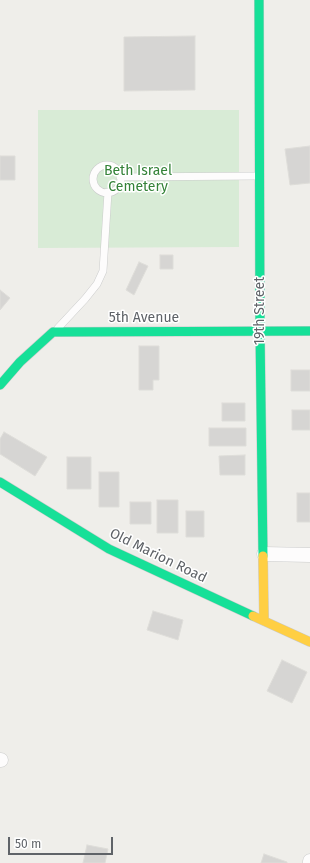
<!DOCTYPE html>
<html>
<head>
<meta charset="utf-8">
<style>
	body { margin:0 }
	#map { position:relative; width:310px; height:863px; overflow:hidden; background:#efeeea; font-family:"Fira Sans",sans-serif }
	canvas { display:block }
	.scale { position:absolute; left:8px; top:837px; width:105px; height:18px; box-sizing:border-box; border:2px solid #5f6368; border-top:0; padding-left:5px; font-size:12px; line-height:14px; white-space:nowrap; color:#5f6368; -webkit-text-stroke:3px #fff; paint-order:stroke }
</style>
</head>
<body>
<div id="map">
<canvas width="310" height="863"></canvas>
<div class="scale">50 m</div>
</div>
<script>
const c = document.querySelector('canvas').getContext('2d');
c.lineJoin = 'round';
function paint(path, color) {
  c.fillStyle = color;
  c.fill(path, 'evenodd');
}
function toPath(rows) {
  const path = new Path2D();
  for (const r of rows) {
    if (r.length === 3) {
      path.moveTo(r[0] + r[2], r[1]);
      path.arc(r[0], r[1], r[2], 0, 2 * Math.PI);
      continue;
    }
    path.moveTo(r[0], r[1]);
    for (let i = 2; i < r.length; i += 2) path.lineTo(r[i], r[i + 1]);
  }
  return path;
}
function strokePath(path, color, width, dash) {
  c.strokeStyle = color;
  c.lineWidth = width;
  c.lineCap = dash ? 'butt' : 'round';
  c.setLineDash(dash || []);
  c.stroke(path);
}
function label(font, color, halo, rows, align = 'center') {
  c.font = font + ' "Fira Sans",sans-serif';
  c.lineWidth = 3;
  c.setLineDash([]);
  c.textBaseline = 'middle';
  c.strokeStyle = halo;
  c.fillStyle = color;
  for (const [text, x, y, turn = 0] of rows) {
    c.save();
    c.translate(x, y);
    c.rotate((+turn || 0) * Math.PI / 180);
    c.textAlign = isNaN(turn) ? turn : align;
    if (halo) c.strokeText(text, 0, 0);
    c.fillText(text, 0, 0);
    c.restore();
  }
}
paint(toPath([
	[38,110,239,110,239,247,38,248]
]), '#d8ebd6');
const building = toPath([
	[195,36,195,90,124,91,124,37,195,36],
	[310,146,310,183,290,185,285,149,310,146],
	[0,156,15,156,15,180,0,180,0,156],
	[160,255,173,255,173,269,160,269,160,255],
	[139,262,148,266,134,295,126,290,139,262],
	[0,290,10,298,0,310,0,290],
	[139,346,159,346,159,380,153,380,153,390,139,390,139,346],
	[291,370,310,370,310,391,291,391,291,370],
	[222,403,245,403,245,421,222,421,222,403],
	[292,410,310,410,310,430,292,430,292,410],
	[209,428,246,428,246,446,209,446,209,428],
	[4,432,47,457,35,476,0,454,0,439,4,432],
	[245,455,245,475,220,475,219,456,245,455],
	[67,457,91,457,91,489,67,489,67,457],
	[99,472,119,472,119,507,99,507,99,472],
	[297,493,310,493,310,522,297,522,297,493],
	[157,500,178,500,178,533,157,533,157,500],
	[130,502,151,502,151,524,130,524,130,502],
	[186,511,204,511,204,537,186,537,186,511],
	[153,611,183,620,178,640,147,630,153,611],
	[282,660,307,672,292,703,267,691,282,660],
	[87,845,108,849,105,863,83,863,87,845],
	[264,854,287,862,287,863,261,863,264,854]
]);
paint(building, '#d6d5d3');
strokePath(building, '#deddd9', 1);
const lane = toPath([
	[107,179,14],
	[120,177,258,176],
	[58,328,85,299,97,284,103,271,108,192]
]);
const street = toPath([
	[264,554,310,555],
	[0,760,1,760],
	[310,863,310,861]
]);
const fast = toPath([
	[259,0,260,331,263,556],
	[0,385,20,362,53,332,310,331],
	[0,482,109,549,253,616]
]);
const slow = toPath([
	[263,556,264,621],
	[253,616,310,642]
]);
strokePath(lane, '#cbcccc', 8);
strokePath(street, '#cbcccc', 15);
strokePath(fast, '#cacacb', 10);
strokePath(slow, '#cacacb', 10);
strokePath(lane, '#fdfcfc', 7);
strokePath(street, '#fdfcfc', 14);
strokePath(fast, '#16e098', 9);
strokePath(slow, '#ffcf43', 9);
label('14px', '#348238', '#fff', [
	["Beth Israel",138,171],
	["Cemetery",138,187]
]);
label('14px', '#5f6368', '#fff', [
	["19th Street",260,311,-90],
	["5th Avenue",144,318],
	["Old Marion Road",158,556,26]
]);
</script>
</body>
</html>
